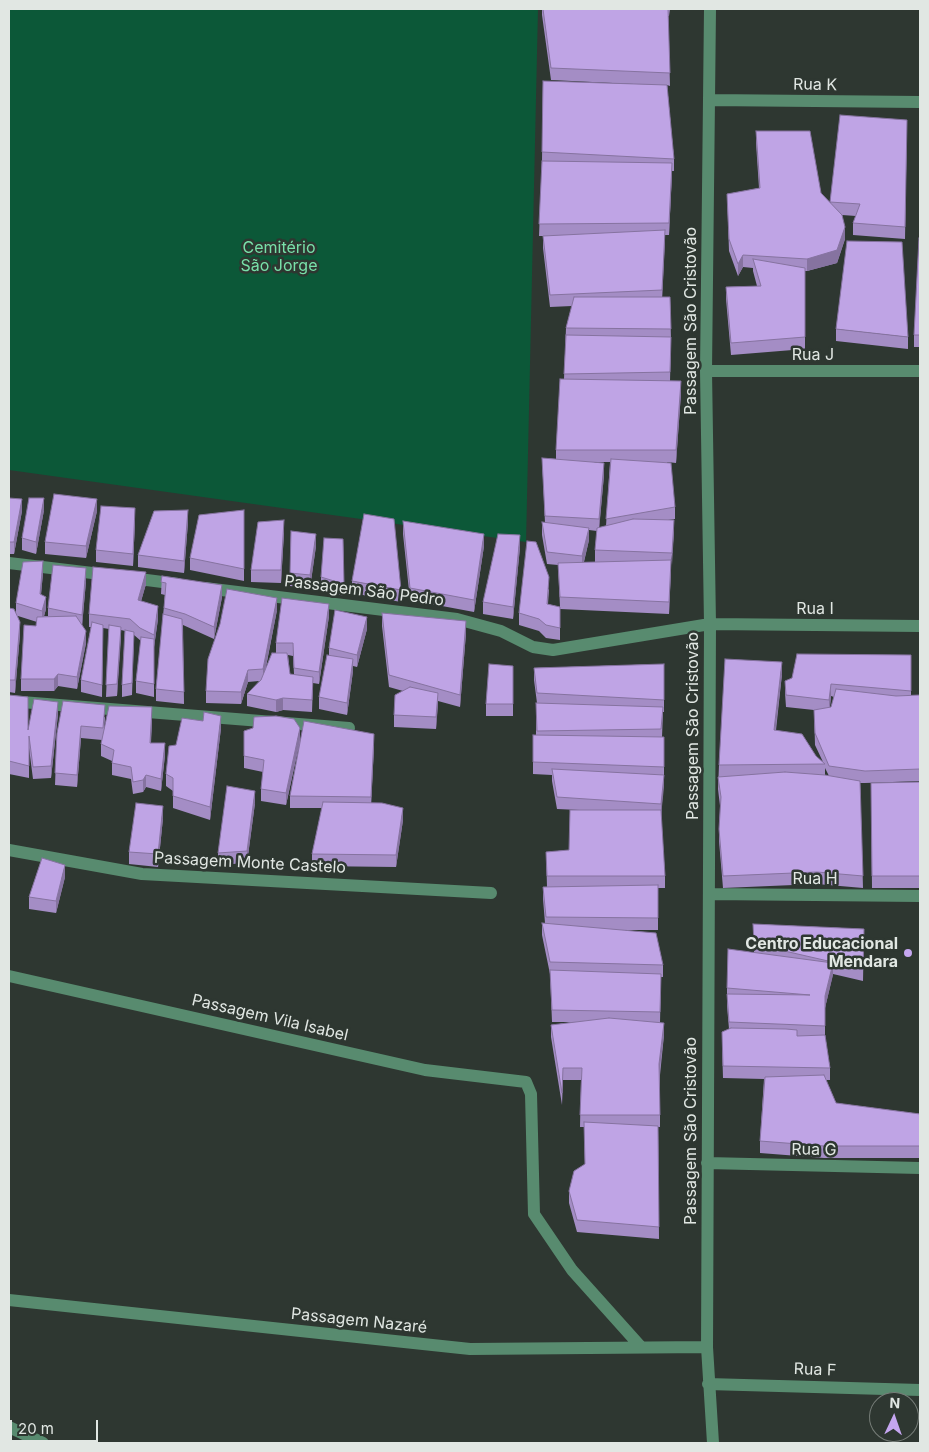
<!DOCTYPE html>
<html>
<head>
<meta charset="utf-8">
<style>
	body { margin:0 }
	#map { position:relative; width:929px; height:1452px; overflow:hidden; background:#2e3731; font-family:Inter,sans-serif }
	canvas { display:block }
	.frame { position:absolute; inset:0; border:10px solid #e1e7e3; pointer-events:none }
	.north { position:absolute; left:869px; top:1392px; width:50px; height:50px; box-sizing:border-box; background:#2e3731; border:1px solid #767d78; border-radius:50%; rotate:3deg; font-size:14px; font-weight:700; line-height:20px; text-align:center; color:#e1e7e3 }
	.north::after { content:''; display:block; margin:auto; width:18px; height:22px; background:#c5a6f0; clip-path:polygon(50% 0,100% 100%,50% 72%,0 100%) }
	.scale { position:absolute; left:10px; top:1420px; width:88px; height:22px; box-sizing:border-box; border:2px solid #e1e7e3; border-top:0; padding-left:6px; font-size:15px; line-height:18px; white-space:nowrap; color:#e1e7e3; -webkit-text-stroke:4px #2e3731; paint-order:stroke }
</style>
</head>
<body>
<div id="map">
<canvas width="929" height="1452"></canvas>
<div class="frame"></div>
<div class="north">N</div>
<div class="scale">20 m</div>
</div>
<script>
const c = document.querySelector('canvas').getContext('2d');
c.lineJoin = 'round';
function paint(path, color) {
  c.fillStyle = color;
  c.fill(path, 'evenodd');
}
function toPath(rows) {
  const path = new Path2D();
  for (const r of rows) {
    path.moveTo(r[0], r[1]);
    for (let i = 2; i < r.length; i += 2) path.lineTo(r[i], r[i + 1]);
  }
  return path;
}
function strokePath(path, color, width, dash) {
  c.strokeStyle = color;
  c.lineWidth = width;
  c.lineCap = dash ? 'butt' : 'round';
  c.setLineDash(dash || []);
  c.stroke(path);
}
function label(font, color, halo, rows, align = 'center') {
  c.font = font + ' Inter,sans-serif';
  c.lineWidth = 5;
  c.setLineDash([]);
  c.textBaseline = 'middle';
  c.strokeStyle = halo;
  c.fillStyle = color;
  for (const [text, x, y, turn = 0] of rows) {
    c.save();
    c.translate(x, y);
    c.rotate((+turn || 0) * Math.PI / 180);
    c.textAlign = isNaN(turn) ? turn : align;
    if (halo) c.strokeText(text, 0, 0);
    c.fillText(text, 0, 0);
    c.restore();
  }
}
paint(toPath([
	[9,9,538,9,526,542,9,470]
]), '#0c5838');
strokePath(toPath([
	[710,9,706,371,710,624,707,1347,713,1443],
	[709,100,920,102],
	[706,371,920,371],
	[9,563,109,575],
	[131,578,178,584],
	[205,588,457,619,501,631,533,647,553,650,710,624,920,626],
	[9,701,349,728],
	[9,850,142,874,491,893],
	[709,894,920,896],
	[9,976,425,1070,526,1082,531,1094,534,1214,572,1270,641,1347],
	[707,1163,920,1168],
	[9,1300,470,1349,707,1347],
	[708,1384,920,1390],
	[9,1427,43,1443]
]), '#588b6f', 12);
paint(toPath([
	[542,9,670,9,669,16,668,16,670,86,667,85,674,159,674,171,672,171,669,235,665,235,662,297,670,297,671,341,670,381,681,393,676,463,667,462,675,507,675,519,668,520,674,532,671,565,669,614,560,609,560,608,560,640,546,638,539,631,519,625,519,613,549,589,548,604,560,607,558,565,547,564,542,535,542,522,545,523,542,458,556,459,556,450,564,379,566,328,572,306,550,307,543,248,543,236,539,236,542,161,543,81,654,85,551,80,542,15],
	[594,462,610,462,606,526,599,528,604,475],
	[589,530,597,531,595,550,595,562,584,562,589,540],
	[907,120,905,239,853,235,853,223,856,216,842,215,845,239,837,263,807,271,805,271,805,349,731,355,726,299,726,287,757,286,753,271,753,268,743,267,738,276,729,251,727,194,759,188,756,143,756,131,830,203],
	[920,238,920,347,914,347,914,335],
	[836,329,908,337,908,349,836,341],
	[9,498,22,511,14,554,9,554],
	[44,510,36,554,22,550,22,538],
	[244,510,244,581,190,570,190,558],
	[97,511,86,558,45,554,45,542],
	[135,520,133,566,96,562,96,550],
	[403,521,484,546,474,612,410,600,403,534],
	[188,522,184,573,138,567,138,555],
	[291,531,316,546,310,588,290,586],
	[284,532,281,583,251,582,251,570],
	[343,539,344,596,321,590,321,577],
	[520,547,513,619,483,614,483,602],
	[43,573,41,594,46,609,44,616,48,616,48,608,86,581,82,626,86,643,77,689,58,686,54,691,21,691,21,679,36,626,37,622,18,616,20,634,15,693,9,692,9,608,16,613,16,603],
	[162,576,222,597,214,639,183,625,184,704,156,701,156,689,165,595,161,594],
	[352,581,401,590,401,602,352,593],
	[146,584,141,601,158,619,154,647,154,697,136,693,136,681,141,641,134,635,132,695,122,697,122,685,125,631,121,630,117,696,106,697,109,629,103,628,102,697,81,692,81,680,91,627,89,627,89,614],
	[277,610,266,667,276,653,276,643,329,616,319,684,313,683,312,712,283,710,276,712,247,706,247,694,259,681,248,682,241,704,206,703,206,691],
	[288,655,293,656,294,674,290,674],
	[382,613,466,633,460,707,438,701,436,729,394,727,394,715,403,691,389,687,382,626],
	[367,629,357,667,353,666,353,671,347,715,319,709,319,697,329,655,329,648],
	[911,655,911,695,920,695,920,781,865,783,860,783,863,888,817,884,723,888,719,841,720,806,718,789,719,765,782,674,776,730,823,762,815,745,814,710,786,707,785,693,785,681],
	[831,696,834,697,831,707,830,707],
	[825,768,829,776,825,775],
	[664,664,664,712,663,712,662,737,664,737,664,779,661,815,665,876,665,888,658,888,658,930,625,930,663,965,663,977,661,977,660,1023,664,1035,660,1075,660,1127,658,1127,659,1239,577,1232,569,1203,569,1191,585,1164,584,1127,580,1127,581,1080,563,1080,562,1105,551,1037,551,1025,574,1022,552,1022,550,974,542,935,542,923,545,923,543,899,543,887,547,887,546,852,569,850,579,810,557,809,552,781,552,775,533,774,533,735,536,735,536,703,537,703,534,680,534,668],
	[513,666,513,716,486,716,486,704],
	[9,695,28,730,58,714,51,778,33,779,29,748,29,778,9,774],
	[105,717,104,731,152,720,151,743,165,755,161,791,146,787,143,792,133,794,131,779,112,775,112,761,101,756,101,744,102,740,81,738,77,787,55,785,57,733],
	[221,728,210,820,173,808,173,791,166,786,166,774,176,745],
	[244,731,300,740,374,746,371,803,403,820,396,867,312,866,312,854,322,808,290,808,290,796,300,741,286,805,261,801,261,789,263,772,244,768],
	[920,782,920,888,872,888,871,783],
	[255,803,247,863,218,865,218,853],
	[163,818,158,867,129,864,129,852],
	[65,877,56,913,29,909,29,897],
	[753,924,864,929,863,981,833,974,825,1008,825,1035,830,1068,830,1080,826,1080,836,1103,920,1114,920,1158,824,1158,760,1153,760,1141,764,1079,723,1078,722,1044,722,1032,729,1029,727,1006,727,988,754,953]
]), '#a48dc5');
paint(toPath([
	[672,163,672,175,669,235,669,223],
	[845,227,845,239,837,263,807,271,807,259],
	[665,230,665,242,662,302,662,290],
	[743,255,743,267,738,276,738,264],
	[681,381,681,393,676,463,676,450],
	[604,463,604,475,599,531,599,519],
	[44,498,44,510,36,554,36,542],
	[22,499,22,511,14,554,14,542],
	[97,499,97,511,86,558,86,546],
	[135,508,135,520,133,566,133,554],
	[188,510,188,522,184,573,184,561],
	[284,520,284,532,281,583,281,570],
	[674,520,674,532,672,565,672,553],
	[589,528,589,540,582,569,582,556],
	[316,534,316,546,310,588,310,575],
	[484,534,484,546,474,612,474,600],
	[520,535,520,547,513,619,513,607],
	[671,560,671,572,669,614,669,602],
	[43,561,43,573,40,606,40,594],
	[86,568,86,581,82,627,82,615],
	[146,572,146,584,138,612,138,600],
	[222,585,222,597,214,639,214,627],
	[46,597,46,609,42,624,42,611],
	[277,598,277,610,263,681,263,669],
	[329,604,329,616,319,684,319,672],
	[158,606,158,619,154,647,154,635],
	[367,617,367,629,357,667,357,655],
	[466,621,466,633,460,707,460,695],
	[20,622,20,634,15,693,15,680],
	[121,627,121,639,117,696,117,684],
	[86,631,86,643,77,689,77,677],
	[353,659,353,671,347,715,347,703],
	[782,662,782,674,774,742,774,730],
	[248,670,248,682,241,704,241,692],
	[58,674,58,686,54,691,54,679],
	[831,684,831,696,829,712,829,700],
	[438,693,438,705,436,729,436,717],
	[283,698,283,710,276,712,276,700],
	[58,702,58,714,51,778,51,766],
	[152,707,152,720,150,755,150,743],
	[221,716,221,728,210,820,210,807],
	[81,726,81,738,77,787,77,775],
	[300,728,300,740,286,805,286,793],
	[374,734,374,746,371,809,371,797],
	[165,743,165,755,161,791,161,779],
	[146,775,146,787,143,792,143,780],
	[664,775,664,787,661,816,661,804],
	[255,791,255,803,247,863,247,851],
	[163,806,163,818,158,867,158,854],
	[403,808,403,820,396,867,396,855],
	[65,865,65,877,56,913,56,901],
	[833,963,833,975,825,1008,825,996],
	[664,1023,664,1035,659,1076,659,1064]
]), '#8673a0');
const building = toPath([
	[543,9,668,9,670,73,551,68,543,9],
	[543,81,667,85,674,159,542,152,543,81],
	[840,115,907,120,905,227,853,223,860,204,830,202,840,115],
	[756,131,810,131,821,193,842,215,845,227,837,250,807,259,743,255,738,264,729,239,727,194,760,188,756,131],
	[542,161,672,163,669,223,539,224,542,161],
	[665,230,662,290,550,295,543,236,665,230],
	[919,238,920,238,920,335,914,335,919,238],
	[847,241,902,242,908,337,836,329,847,241],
	[753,259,805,268,805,337,731,343,726,287,761,286,753,259],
	[574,297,670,297,671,329,566,328,574,297],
	[566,335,671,337,670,372,564,374,566,335],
	[560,379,681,381,676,450,556,450,560,379],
	[542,458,604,463,599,519,545,516,542,458],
	[611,459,671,463,675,507,606,519,611,459],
	[54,494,97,499,86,546,45,542,54,494],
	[9,498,22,499,14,542,9,542,9,498],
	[29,498,44,498,36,542,22,538,29,498],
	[101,506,135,508,133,554,96,550,101,506],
	[188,510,184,561,138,555,154,511,188,510],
	[244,510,244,569,190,558,199,515,244,510],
	[364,514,394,519,401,590,352,581,364,514],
	[633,519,674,520,672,553,595,550,597,528,633,519],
	[284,520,281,570,251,570,258,522,284,520],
	[403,521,484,534,474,600,410,588,403,521],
	[542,522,589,528,582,556,547,552,542,522],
	[291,531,316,534,310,575,290,573,291,531],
	[498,534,520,535,513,607,483,602,498,534],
	[324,538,343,539,344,584,321,577,324,538],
	[527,541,536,542,549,577,547,604,560,607,560,628,546,625,539,619,519,613,527,541],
	[671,560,669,602,560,597,558,563,671,560],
	[43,561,40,594,46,597,42,611,16,603,23,562,43,561],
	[53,565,86,568,82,615,48,608,53,565],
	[93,567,146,572,138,600,158,606,154,635,140,628,130,619,89,614,93,567],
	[162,576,222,585,214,627,185,614,164,608,166,583,161,582,162,576],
	[227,589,277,598,263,669,248,670,241,692,206,691,208,659,220,624,227,589],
	[282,598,329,604,319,672,294,668,293,643,276,643,282,598],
	[9,608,14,609,20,622,15,680,9,680,9,608],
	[335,610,367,617,357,655,329,648,335,610],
	[382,613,466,621,460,695,389,675,382,613],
	[163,614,182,619,184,692,156,689,163,614],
	[76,616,86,631,77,677,58,674,54,679,21,679,24,625,36,626,37,617,76,616],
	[92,622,103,625,102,685,81,680,92,622],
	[109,625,121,627,117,684,106,685,109,625],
	[125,630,134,632,132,683,122,685,125,630],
	[141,637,154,639,154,684,136,681,141,637],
	[272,653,287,653,290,674,313,677,312,700,283,698,276,700,247,694,261,680,272,653],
	[797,654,911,655,911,691,831,684,829,700,786,695,785,681,792,678,797,654],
	[327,655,353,659,347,703,319,697,327,655],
	[725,659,782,662,774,730,802,734,816,756,825,764,719,765,725,659],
	[489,664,513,666,513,704,486,704,489,664],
	[664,664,664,700,537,693,534,668,664,664],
	[410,687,438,693,436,717,394,715,395,695,410,687],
	[836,689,896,696,920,695,920,769,865,771,829,766,815,733,814,710,831,707,836,689],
	[9,695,28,697,28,730,34,699,58,702,51,766,33,767,29,736,29,766,9,761,9,695],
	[63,701,105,705,103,728,81,726,77,775,55,773,57,733,63,701],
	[536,703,663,707,661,729,537,731,536,703],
	[109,706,152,707,150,743,165,743,161,779,146,775,143,780,133,782,131,767,112,763,114,750,101,744,109,706],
	[204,712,221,716,210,807,173,796,173,778,166,774,169,746,176,745,182,718,203,721,204,712],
	[276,716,294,719,300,728,286,793,261,789,264,760,244,756,244,731,253,728,254,717,276,716],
	[304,721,374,734,371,797,290,796,304,721],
	[533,735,664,737,664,767,533,762,533,735],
	[552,769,664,775,661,804,557,797,552,769],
	[785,772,825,775,860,781,863,876,817,872,723,876,719,829,721,797,718,777,785,772],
	[920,782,920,876,872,876,871,783,920,782],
	[227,786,255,791,247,851,218,853,227,786],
	[323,802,382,803,403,808,396,855,312,854,323,802],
	[136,803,163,806,158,854,129,852,136,803],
	[570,810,661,810,665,876,547,876,546,852,569,850,570,810],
	[42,858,65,865,56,901,29,897,42,858],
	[658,885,658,918,546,917,543,887,658,885],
	[542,923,656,933,663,965,550,962,542,923],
	[753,924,864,929,863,969,754,944,753,924],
	[728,949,833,963,825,996,825,1026,729,1022,727,994,810,995,727,988,728,949],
	[550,970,661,974,660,1012,552,1010,550,970],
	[609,1018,664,1023,659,1064,660,1115,580,1115,582,1068,563,1068,562,1093,551,1025,609,1018],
	[731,1028,786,1029,797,1030,797,1036,825,1035,830,1068,723,1066,722,1032,731,1028],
	[824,1075,836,1103,920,1114,920,1146,824,1146,760,1141,765,1077,824,1075],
	[584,1122,658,1126,659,1227,577,1220,569,1191,574,1171,585,1164,584,1122]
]);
paint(building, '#bfa4e5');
strokePath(building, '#8673a0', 1);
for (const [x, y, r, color] of [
	[908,953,5,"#c5a6f0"]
]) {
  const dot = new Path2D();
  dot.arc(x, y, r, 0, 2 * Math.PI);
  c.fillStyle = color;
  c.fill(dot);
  strokePath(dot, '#2e3731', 2);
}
label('16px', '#e1e7e3', '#2e3731', [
	["Rua K",815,85,1],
	["Passagem São Cristovão",691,321,-90],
	["Rua J",813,355],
	["Passagem São Pedro",364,591,7],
	["Rua I",815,609],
	["Passagem São Cristovão",693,726,-90],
	["Passagem Monte Castelo",250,863,3],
	["Rua H",815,879],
	["Passagem Vila Isabel",270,1018,13],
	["Passagem São Cristovão",691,1131,-90],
	["Rua G",814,1150,1],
	["Passagem Nazaré",359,1321,6],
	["Rua F",815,1370,2]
]);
label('16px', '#78e0a9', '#2e3731', [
	["Cemitério",279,248],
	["São Jorge",279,266]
]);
label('bold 16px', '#e1e7e3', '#2e3731', [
	["Centro Educacional",898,944],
	["Mendara",898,962]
], 'right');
</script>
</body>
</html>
